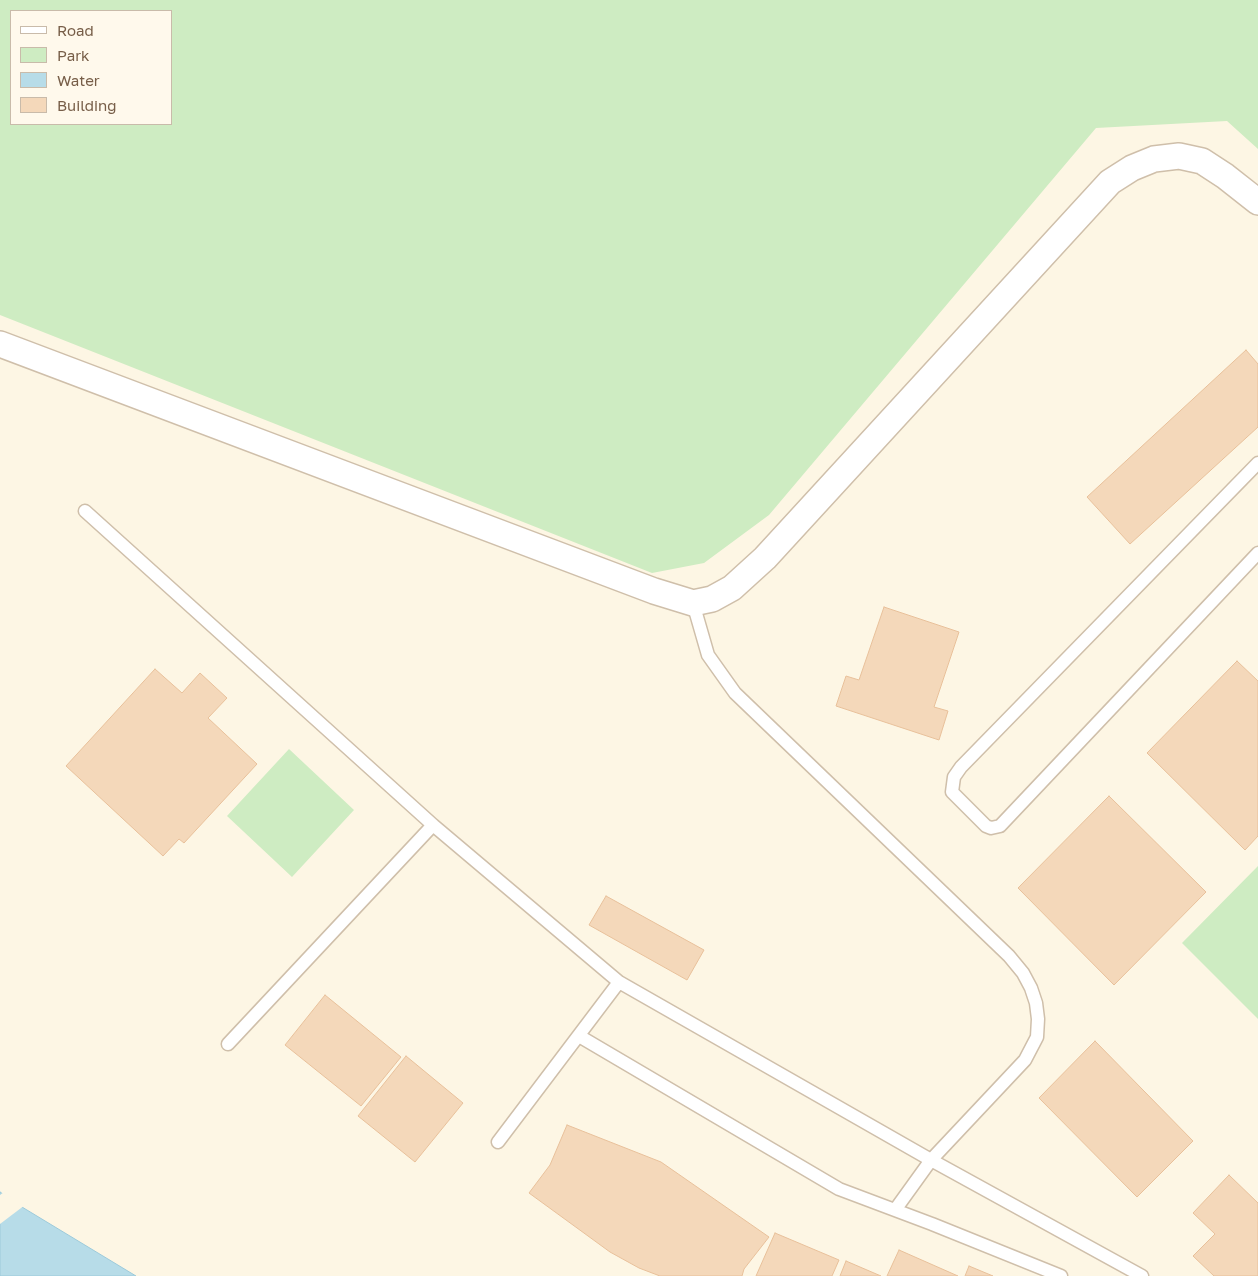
<!DOCTYPE html>
<html>
<head>
<meta charset="utf-8">
<style>
	body { margin:0 }
	#map { position:relative; width:1258px; height:1276px; overflow:hidden; background:#fdf6e4; font-family:"Golos Text",sans-serif }
	canvas { display:block }
	.legend { position:absolute; left:10px; top:10px; width:162px; height:115px; box-sizing:border-box; background:#fff9ec; border:1px solid #c9bbaa; margin:0; padding:6px 9px; list-style:none; font-size:15px; color:#775e48 }
	.legend li { display:flex; align-items:center; gap:10px; height:25px }
	.legend b { width:25px; border:1px solid #c9bbaa }
</style>
</head>
<body>
<div id="map">
<canvas width="1258" height="1276"></canvas>
<ul class="legend">
<li><b style="height:6px;background:#fff"></b>Road</li>
<li><b style="height:14px;background:#ceecc2"></b>Park</li>
<li><b style="height:14px;background:#b7dce8"></b>Water</li>
<li><b style="height:14px;background:#f4d8ba"></b>Building</li>
</ul>
</div>
<script>
const c = document.querySelector('canvas').getContext('2d');
c.lineJoin = 'round';
function paint(path, color) {
  c.fillStyle = color;
  c.fill(path, 'evenodd');
}
function toPath(rows) {
  const path = new Path2D();
  for (const r of rows) {
    path.moveTo(r[0], r[1]);
    for (let i = 2; i < r.length; i += 2) path.lineTo(r[i], r[i + 1]);
  }
  return path;
}
function strokePath(path, color, width, dash) {
  c.strokeStyle = color;
  c.lineWidth = width;
  c.lineCap = dash ? 'butt' : 'round';
  c.setLineDash(dash || []);
  c.stroke(path);
}
paint(toPath([
	[0,0,1258,0,1258,149,1227,121,1096,128,769,515,704,563,652,573,0,315],
	[171,11,171,124,11,124,11,11],
	[289,749,354,810,292,877,227,816],
	[1258,866,1258,1019,1182,943]
]), '#ceecc2');
const water = toPath([
	[0,1192,22,1207,136,1276,0,1276,0,1192]
]);
paint(water, '#b7dce8');
strokePath(water, '#9dcada', 1);
paint(toPath([
	[4,1192,25,1205,0,1224,0,1195]
]), '#fdf6e4');
const building = toPath([
	[1246,350,1258,364,1258,427,1130,544,1087,497,1246,350],
	[884,607,959,632,934,707,948,711,939,740,836,706,846,676,859,680,884,607],
	[1237,661,1258,681,1258,836,1245,850,1147,753,1237,661],
	[155,669,182,693,200,673,227,698,208,718,257,764,184,843,179,839,163,856,66,766,155,669],
	[1109,796,1206,892,1114,985,1018,888,1109,796],
	[606,896,704,950,687,980,589,925,606,896],
	[325,995,401,1057,361,1106,285,1045,325,995],
	[1095,1041,1193,1141,1137,1197,1039,1098,1095,1041],
	[406,1056,463,1103,415,1162,358,1116,406,1056],
	[567,1125,661,1162,769,1237,744,1269,742,1276,660,1276,639,1268,610,1252,529,1193,550,1165,567,1125],
	[1229,1175,1258,1203,1258,1276,1214,1276,1193,1256,1215,1234,1193,1213,1229,1175],
	[775,1233,839,1260,832,1276,756,1276,775,1233],
	[899,1250,958,1276,887,1276,899,1250],
	[846,1261,881,1276,840,1276,846,1261],
	[969,1266,993,1276,965,1276,969,1266]
]);
paint(building, '#f4d8ba');
strokePath(building, '#e8c09a', 1);
const service = toPath([
	[1258,463,961,767,954,777,952,792,986,826,991,828,1000,826,1258,553],
	[85,511,433,825,619,982],
	[693,603,708,655,735,693,1009,956,1023,973,1031,988,1036,1003,1038,1019,1037,1037,1025,1060,931,1160,895,1210],
	[579,1036,839,1189,932,1224,1061,1276],
	[228,1044,433,825],
	[498,1142,619,982,931,1160,1142,1276]
]);
const minor = toPath([
	[0,344,654,591,693,603,712,599,732,588,765,558,1110,182,1132,168,1154,159,1179,156,1202,161,1225,176,1258,202]
]);
strokePath(service, '#cfbfaa', 15);
strokePath(minor, '#cfbfaa', 28);
strokePath(service, '#fff', 12);
strokePath(minor, '#fff', 25);
</script>
</body>
</html>
